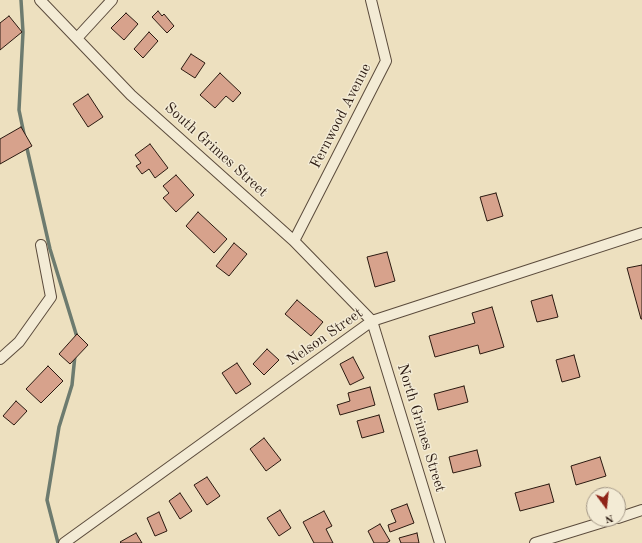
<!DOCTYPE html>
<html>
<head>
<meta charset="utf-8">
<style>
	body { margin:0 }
	#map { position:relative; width:642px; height:543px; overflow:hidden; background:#ede0bf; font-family:"Old Standard TT",serif }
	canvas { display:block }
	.north { position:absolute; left:586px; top:487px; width:40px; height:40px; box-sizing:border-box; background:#f3ebd5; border:1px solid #a39786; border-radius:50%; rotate:165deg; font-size:11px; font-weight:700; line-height:16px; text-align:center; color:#2a1910 }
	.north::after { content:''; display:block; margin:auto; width:14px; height:18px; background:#8f2418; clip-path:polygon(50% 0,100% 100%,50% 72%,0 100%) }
</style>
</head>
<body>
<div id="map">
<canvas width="642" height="543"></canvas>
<div class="north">N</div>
</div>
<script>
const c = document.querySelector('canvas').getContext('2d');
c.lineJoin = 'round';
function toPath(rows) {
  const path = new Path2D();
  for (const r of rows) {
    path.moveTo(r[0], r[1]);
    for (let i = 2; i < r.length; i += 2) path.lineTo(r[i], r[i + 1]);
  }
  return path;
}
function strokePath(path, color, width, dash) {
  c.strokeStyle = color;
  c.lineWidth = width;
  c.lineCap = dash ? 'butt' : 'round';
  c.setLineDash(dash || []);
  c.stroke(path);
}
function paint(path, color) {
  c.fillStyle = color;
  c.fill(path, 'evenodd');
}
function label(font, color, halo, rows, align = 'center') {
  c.font = font + ' "Old Standard TT",serif';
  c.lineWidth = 3;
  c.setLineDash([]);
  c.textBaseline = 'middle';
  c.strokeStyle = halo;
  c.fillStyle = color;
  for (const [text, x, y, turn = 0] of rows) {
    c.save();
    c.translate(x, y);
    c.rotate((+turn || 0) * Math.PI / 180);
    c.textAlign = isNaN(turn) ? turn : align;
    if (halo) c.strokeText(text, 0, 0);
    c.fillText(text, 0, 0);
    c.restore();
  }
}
strokePath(toPath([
	[21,0,23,32,19,110,24,134],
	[26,144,50,249,77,337],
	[58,543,47,500,59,427,72,385,75,355]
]), '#6d7b6f', 3.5);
const building = toPath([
	[158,11,162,16,164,14,174,26,167,33,152,17,158,11],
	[126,13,138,24,124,40,111,28,126,13],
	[9,16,22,32,0,50,0,23,9,16],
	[149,32,158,41,143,58,134,49,149,32],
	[191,54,205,63,195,78,181,69,191,54],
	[220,73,241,93,233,102,226,96,215,108,200,95,220,73],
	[88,94,103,117,88,127,73,104,88,94],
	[21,127,32,146,0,164,0,139,21,127],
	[150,144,168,168,155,178,149,169,142,174,136,166,141,163,135,155,150,144],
	[176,175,194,195,176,212,163,198,169,193,163,186,176,175],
	[496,193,503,216,487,221,480,197,496,193],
	[198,212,227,239,214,253,186,226,198,212],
	[234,243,247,254,229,276,216,266,234,243],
	[387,252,395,281,375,287,367,257,387,252],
	[642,265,642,319,641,319,627,268,642,265],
	[552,295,558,317,537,322,531,301,552,295],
	[297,300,323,322,311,336,285,314,297,300],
	[492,307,504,347,480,354,478,345,435,357,429,336,475,323,472,313,492,307],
	[77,334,88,345,70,364,59,354,77,334],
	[267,349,279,360,264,375,253,364,267,349],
	[574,355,580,377,562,382,556,360,574,355],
	[353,357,364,378,350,385,340,364,353,357],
	[237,363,251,384,236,394,222,373,237,363],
	[48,366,63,381,41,403,26,389,48,366],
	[464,386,468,402,438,410,434,394,464,386],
	[370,387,375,405,340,415,337,405,350,401,348,393,370,387],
	[16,401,27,411,14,425,3,416,16,401],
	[379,415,384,432,362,438,357,421,379,415],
	[264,438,281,460,266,471,250,449,264,438],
	[477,450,481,466,453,473,449,457,477,450],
	[600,457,606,476,576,485,571,466,600,457],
	[207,477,220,496,207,505,194,485,207,477],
	[549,484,554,502,520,511,515,493,549,484],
	[180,493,192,511,180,519,169,501,180,493],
	[407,504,414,523,390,532,388,525,396,522,391,510,407,504],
	[280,510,291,528,279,536,267,518,280,510],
	[324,511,332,526,326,529,333,543,314,543,303,522,324,511],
	[159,512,167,531,155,536,147,518,159,512],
	[380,524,390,541,386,543,374,543,368,531,380,524],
	[136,533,142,543,121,543,120,542,136,533],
	[417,533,419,543,401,543,399,538,417,533]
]);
paint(building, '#d7a28c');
strokePath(building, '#2a1910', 1);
const street = toPath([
	[40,0,131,95,294,241,372,321,440,543],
	[78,37,112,0],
	[294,241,386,61,371,0],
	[0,359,19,342,51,297,41,245],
	[618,518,642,510],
	[64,543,372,321,642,233],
	[535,543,613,519]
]);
strokePath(street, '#5b4b3c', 12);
strokePath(street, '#f3ebd5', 10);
label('15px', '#2a1910', '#f3ebd5', [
	["Fernwood Avenue",341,116,-63],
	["South Grimes Street",216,150,42],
	["Nelson Street",325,337,-35],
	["North Grimes Street",421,428,73]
]);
</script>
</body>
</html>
